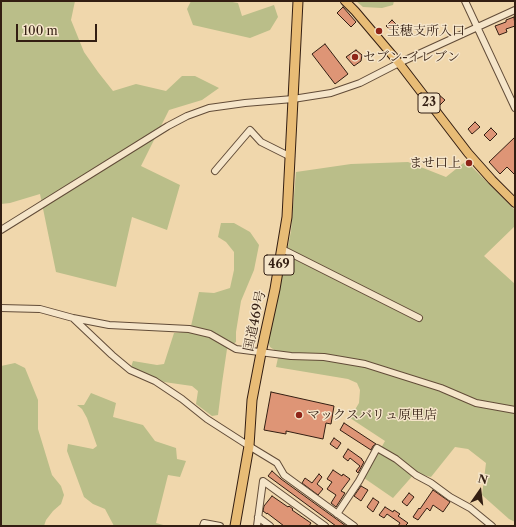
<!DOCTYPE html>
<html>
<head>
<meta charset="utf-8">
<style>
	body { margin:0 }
	#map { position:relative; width:516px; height:527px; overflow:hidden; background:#f0d7ac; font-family:"Libre Caslon Text",serif }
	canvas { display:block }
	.frame { position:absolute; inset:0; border:2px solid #331e12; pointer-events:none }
	.north { position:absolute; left:460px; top:471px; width:40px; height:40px; -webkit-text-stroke:3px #f5e5c9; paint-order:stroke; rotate:14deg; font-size:11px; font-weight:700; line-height:16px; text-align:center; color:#331e12 }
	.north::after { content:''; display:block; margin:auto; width:14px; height:18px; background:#331e12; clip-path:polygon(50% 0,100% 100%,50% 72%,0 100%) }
	.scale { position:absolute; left:16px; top:24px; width:81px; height:18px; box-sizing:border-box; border:2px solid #331e12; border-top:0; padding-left:5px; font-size:12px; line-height:14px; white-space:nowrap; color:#331e12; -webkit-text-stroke:3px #f5e5c9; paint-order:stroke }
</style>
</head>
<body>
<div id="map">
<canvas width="516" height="527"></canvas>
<div class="frame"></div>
<div class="north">N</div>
<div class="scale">100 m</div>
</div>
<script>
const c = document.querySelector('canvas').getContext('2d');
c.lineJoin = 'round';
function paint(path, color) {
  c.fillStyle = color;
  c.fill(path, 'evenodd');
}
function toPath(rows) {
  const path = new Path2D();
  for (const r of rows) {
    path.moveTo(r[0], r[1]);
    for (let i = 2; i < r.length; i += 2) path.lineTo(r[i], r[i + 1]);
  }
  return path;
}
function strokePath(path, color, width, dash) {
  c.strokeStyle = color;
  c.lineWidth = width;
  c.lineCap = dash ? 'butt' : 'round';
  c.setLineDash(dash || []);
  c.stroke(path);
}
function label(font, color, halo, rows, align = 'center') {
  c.font = font + ' "Libre Caslon Text","Noto Serif JP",serif';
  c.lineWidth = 3;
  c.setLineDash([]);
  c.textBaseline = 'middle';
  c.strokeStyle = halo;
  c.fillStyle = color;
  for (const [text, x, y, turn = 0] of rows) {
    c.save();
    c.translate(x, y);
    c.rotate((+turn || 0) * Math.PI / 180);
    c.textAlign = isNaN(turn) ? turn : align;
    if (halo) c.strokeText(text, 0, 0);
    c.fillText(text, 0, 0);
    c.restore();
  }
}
paint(toPath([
	[1,1,75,1,71,20,84,52,98,72,113,91,136,84,166,91,182,76,195,76,219,88,202,100,169,110,141,166,180,185,167,230,132,217,116,287,56,272,40,194,10,203,1,204],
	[191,1,227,1,238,3,242,16,274,5,278,17,270,30,250,38,193,25,187,9],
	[356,1,394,1,393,5,382,8,363,7],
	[466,161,515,210,515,226,484,256,515,284,515,522,509,519,482,495,486,463,468,449,455,447,431,477,415,473,393,498,364,478,385,441,350,418,359,403,360,390,357,383,348,379,276,367,279,353,270,347,268,341,275,312,291,231,296,172,351,164,408,162,446,177],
	[221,223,234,223,250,232,259,245,254,270,241,301,236,332,236,342,227,349,222,383,218,415,212,416,196,404,198,391,192,386,164,382,152,376,136,371,131,367,133,361,157,365,164,364,174,333,184,332,191,326,199,292,214,293,230,288,234,270,234,252,226,242,218,237],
	[15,363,25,368,38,400,38,429,52,475,61,486,64,495,61,504,53,511,46,520,44,526,1,526,1,366],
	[91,393,116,403,113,417,143,425,155,441,176,448,177,459,186,461,180,477,168,475,156,523,167,526,114,526,105,509,93,504,84,497,67,451,68,444,93,449,97,446,87,418,82,409,77,405,84,405]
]), '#babe89');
const building = toPath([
	[343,7,356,22,351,27,337,13,343,7],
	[514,17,515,26,506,29,507,32,499,35,495,26,506,22,506,20,514,17],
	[392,20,399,27,394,32,393,30,392,31,386,26,392,20],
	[325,44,348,74,335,84,312,54,325,44],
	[356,50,362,55,361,61,354,66,346,57,356,50],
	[438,94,445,100,439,106,433,99,438,94],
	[475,122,480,127,472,134,468,129,475,122],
	[491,128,497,134,490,141,484,135,491,128],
	[515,137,515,175,507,167,500,174,489,162,515,137],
	[271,392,334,406,331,424,326,423,323,439,286,431,286,434,264,430,271,392],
	[344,423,376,444,373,446,371,450,340,430,344,423],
	[334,438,341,443,337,449,330,444,334,438],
	[348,449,362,459,362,460,364,462,358,473,356,471,360,466,350,458,348,461,343,457,348,449],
	[333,470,342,476,343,474,350,479,341,491,345,493,336,507,331,503,336,495,327,489,332,482,327,479,333,470],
	[272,471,281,479,346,526,336,526,268,476,272,471],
	[319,474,322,477,317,484,323,489,318,495,302,483,305,478,312,483,319,474],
	[361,486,368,490,361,501,354,496,361,486],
	[433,490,450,502,443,512,433,505,430,511,427,508,418,520,413,517,419,508,420,509,433,490],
	[409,493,414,497,407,506,402,502,409,493],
	[272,496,288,507,289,506,293,509,292,510,311,523,309,526,284,526,267,513,267,514,263,511,264,506,272,496],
	[373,498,379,502,373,512,367,507,373,498],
	[385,507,393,512,394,510,400,514,398,516,408,523,405,526,398,526,400,523,387,514,384,518,379,515,385,507]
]);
paint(building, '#de9576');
strokePath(building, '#331e12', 1);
const minor = toPath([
	[465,1,515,108],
	[215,171,250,130,261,142,291,157],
	[1,230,168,126,187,116,209,108,245,103,293,99,331,93,360,83,399,63,515,10],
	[282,249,419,318],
	[1,308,40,309,73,318,109,325,189,329,210,334,236,349,291,356,324,357,365,364,441,388,476,403,515,410],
	[74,319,112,355,130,370,155,381,182,399,207,419,249,446,277,463,284,475,354,526],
	[337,514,359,481,377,448,396,459,416,475,431,483,450,497,470,508,492,526],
	[258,517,270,526],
	[203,526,204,523,220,526],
	[257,526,263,481,325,526]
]);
const major = toPath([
	[345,1,355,11,399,63,468,153,492,180,515,203]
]);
const highway = toPath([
	[235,526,249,446,252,400,261,353,275,289,287,217,298,1]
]);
strokePath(minor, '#624c38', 8);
strokePath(major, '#331e12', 10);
strokePath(highway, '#331e12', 11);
strokePath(minor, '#f5e5c9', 6);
strokePath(major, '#e8bc76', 8);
strokePath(highway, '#e8bc76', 9);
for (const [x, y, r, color] of [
	[379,31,4,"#8f2418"],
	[355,57,4,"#8f2418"],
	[469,163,4,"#8f2418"],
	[299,415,4,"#8f2418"]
]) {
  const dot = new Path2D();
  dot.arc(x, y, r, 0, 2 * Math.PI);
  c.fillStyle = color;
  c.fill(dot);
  strokePath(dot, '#f5e5c9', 1.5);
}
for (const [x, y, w] of [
	[429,103,22],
	[279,265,30]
]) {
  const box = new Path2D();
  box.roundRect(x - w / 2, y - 10, w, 20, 3);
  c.fillStyle = '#f5e5c9';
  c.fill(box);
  strokePath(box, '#331e12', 1);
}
label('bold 12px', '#331e12', null, [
	["23",429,103],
	["469",279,265]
]);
label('13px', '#331e12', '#f5e5c9', [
	["玉穂支所入口",387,31],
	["セブン-イレブン",363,57],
	["ませ口上",461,163,"right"],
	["マックスバリュ原里店",307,415]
], 'left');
label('13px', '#331e12', '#f5e5c9', [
	["国道469号",255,321,-78]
]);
</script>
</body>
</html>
